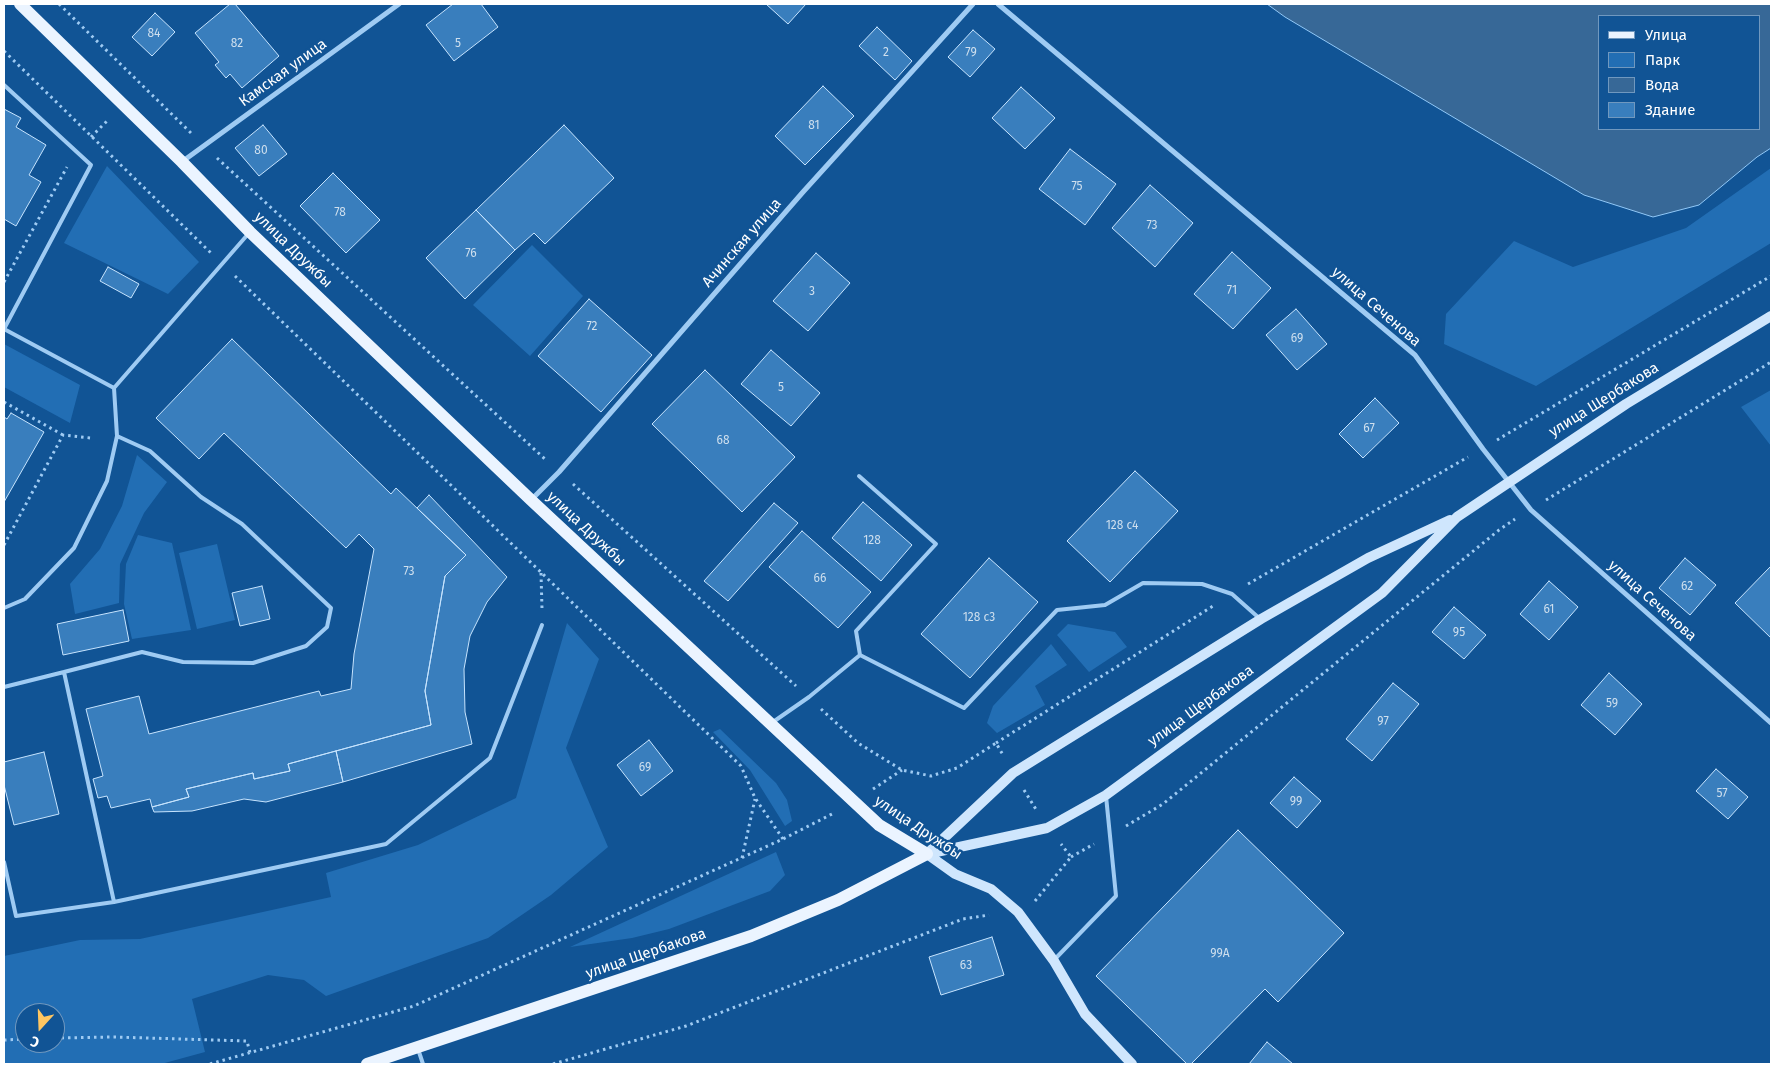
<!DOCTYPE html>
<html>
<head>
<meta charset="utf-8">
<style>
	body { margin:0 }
	#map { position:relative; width:1775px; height:1068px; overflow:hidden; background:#115495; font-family:"Fira Sans",sans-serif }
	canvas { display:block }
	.frame { position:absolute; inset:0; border:5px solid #fff; pointer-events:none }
	.legend { position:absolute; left:1598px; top:15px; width:162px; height:115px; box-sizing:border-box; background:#115495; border:1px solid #7098bf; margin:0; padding:6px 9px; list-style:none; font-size:15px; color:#fff }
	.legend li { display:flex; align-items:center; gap:10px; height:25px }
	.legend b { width:25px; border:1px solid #7098bf }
	.north { position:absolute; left:15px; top:1003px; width:50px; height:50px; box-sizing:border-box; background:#115495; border:1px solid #7098bf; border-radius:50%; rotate:200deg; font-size:14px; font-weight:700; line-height:20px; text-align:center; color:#fff }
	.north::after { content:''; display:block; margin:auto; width:18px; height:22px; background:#ffc661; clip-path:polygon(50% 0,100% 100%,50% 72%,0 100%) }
</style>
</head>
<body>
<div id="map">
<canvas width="1775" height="1068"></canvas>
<div class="frame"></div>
<ul class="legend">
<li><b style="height:6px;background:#ebf4ff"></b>Улица</li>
<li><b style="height:14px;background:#226eb4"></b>Парк</li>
<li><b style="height:14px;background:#376897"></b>Вода</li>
<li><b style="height:14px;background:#397ebd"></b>Здание</li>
</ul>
<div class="north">С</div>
</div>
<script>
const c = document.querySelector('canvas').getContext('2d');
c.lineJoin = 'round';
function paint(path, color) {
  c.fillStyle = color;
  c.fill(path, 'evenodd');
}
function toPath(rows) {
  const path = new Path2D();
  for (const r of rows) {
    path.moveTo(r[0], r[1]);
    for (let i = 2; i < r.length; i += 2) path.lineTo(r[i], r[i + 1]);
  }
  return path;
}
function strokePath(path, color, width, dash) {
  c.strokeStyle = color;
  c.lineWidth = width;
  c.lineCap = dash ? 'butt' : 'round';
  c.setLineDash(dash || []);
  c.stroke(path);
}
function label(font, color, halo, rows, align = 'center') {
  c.font = font + ' "Fira Sans",sans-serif';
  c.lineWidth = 5;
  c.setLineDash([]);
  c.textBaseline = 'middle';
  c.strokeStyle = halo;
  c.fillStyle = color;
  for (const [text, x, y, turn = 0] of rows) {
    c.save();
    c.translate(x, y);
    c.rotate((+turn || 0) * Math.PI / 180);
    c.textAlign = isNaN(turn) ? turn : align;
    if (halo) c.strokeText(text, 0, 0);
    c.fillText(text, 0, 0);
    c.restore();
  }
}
paint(toPath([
	[107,166,199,262,168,294,64,243],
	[1771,168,1771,243,1536,386,1444,344,1446,314,1514,241,1573,267,1686,228],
	[532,245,583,296,530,356,473,305],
	[4,344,80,385,70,423,4,387],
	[1771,390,1771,446,1741,407],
	[137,455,167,482,144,513,120,564,119,603,75,614,70,584,100,549,122,506],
	[138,535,172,543,191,630,132,639,124,604,126,564],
	[217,544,235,620,197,629,179,553],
	[567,623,599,659,566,748,608,847,551,895,488,938,326,996,304,980,268,975,192,999,205,1052,161,1064,4,1064,4,956,80,940,140,939,331,897,326,873,418,845,516,798],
	[25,1013,55,1013,55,1043,25,1043],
	[1068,624,1115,632,1127,647,1089,672,1057,635],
	[1051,644,1067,665,1035,686,1045,705,997,733,987,723,993,706],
	[720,729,776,783,787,800,792,821,785,826,750,770,713,732],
	[776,852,785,875,770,891,669,929,632,938,570,947]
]), '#226eb4');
const water = toPath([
	[1267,4,1771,4,1771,148,1757,157,1699,205,1653,217,1584,195,1285,17,1267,4],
	[1599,16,1759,16,1759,129,1599,129,1599,16]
]);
paint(water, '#376897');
strokePath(water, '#91c8f7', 1);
const building = toPath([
	[230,4,235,4,279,56,242,88,230,74,226,78,215,65,219,62,195,33,230,4],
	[453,4,481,4,498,27,454,61,426,25,453,4],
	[766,4,806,4,788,24,766,4],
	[155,13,175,32,152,56,132,37,155,13],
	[877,27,912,61,895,80,859,46,877,27],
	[973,30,995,49,970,77,948,57,973,30],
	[823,86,854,116,805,165,775,136,823,86],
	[1021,87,1055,118,1025,149,992,118,1021,87],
	[4,109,21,118,16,127,46,145,29,175,41,182,16,226,4,219,4,109],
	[263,125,287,154,259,176,235,148,263,125],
	[564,125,614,178,545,244,534,233,515,250,476,210,564,125],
	[1070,149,1116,184,1085,225,1039,189,1070,149],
	[333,173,380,220,346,253,300,206,333,173],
	[1150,185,1193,223,1155,267,1112,228,1150,185],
	[476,210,515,250,465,299,426,258,476,210],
	[1232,252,1271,288,1233,329,1194,294,1232,252],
	[816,253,850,283,808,331,773,301,816,253],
	[108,267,139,284,131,298,100,281,108,267],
	[589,299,652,355,601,412,538,356,589,299],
	[1296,309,1327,344,1297,370,1266,335,1296,309],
	[232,339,391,494,396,488,466,555,445,576,425,691,431,725,288,764,290,771,254,779,253,773,186,789,189,797,152,807,150,799,111,808,107,796,98,798,93,779,103,776,86,709,139,696,149,734,319,691,321,696,351,689,354,654,374,549,359,534,346,548,224,433,199,459,156,418,232,339],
	[771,350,820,393,791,426,741,384,771,350],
	[705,370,795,457,742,512,652,424,705,370],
	[1375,398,1399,423,1363,458,1339,434,1375,398],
	[11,413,44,432,4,502,4,417,7,419,11,413],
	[1135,471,1178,511,1110,582,1067,541,1135,471],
	[429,495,507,577,487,602,470,636,464,669,465,712,472,744,343,782,336,751,431,725,425,691,445,576,466,555,417,508,429,495],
	[863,502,912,545,881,581,832,538,863,502],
	[774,503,798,523,728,601,704,581,774,503],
	[802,531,871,592,838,628,769,567,802,531],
	[989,558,1038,602,970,678,921,634,989,558],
	[1685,558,1716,585,1690,615,1659,588,1685,558],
	[1771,566,1771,638,1735,603,1771,566],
	[1549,581,1578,607,1549,640,1520,614,1549,581],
	[262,586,270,619,240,626,232,593,262,586],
	[1454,607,1486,635,1464,659,1432,632,1454,607],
	[123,610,129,641,63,655,57,624,123,610],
	[1609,673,1642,704,1615,735,1581,705,1609,673],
	[1393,683,1419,704,1372,761,1346,739,1393,683],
	[649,740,673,771,641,796,617,765,649,740],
	[336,751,343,782,266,802,244,799,192,811,154,812,152,807,189,797,186,789,253,773,254,779,290,771,288,764,336,751],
	[44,752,59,814,14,825,4,785,4,762,44,752],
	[1716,769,1748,797,1728,819,1696,791,1716,769],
	[1294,777,1321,801,1297,828,1270,803,1294,777],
	[1238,830,1344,933,1278,1002,1265,989,1191,1064,1187,1064,1096,976,1238,830],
	[992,937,1004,975,941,995,929,957,992,937],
	[1267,1042,1293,1064,1249,1064,1267,1042]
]);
paint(building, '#397ebd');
strokePath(building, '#c7e4fe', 1);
strokePath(toPath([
	[59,4,191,133],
	[4,51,211,253],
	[91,137,108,120],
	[217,158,546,460],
	[235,276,741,766,755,798,783,839],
	[4,282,67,167],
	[4,402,63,435],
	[1497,440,1771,276],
	[573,484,796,686],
	[1546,500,1771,362],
	[4,545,63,435,91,438],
	[541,573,542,609],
	[1248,584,1468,457],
	[821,709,858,743,902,770,931,776,957,768,996,743,1003,755],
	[996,743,1213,606],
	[873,789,902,770],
	[1024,790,1037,811],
	[1126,826,1163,804,1499,530,1515,519],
	[1071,857,1094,844],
	[742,858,755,799],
	[1035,901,1071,857,1061,844],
	[55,1038,114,1037,247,1041,250,1053],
	[4,1040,25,1039],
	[210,1064,414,1006,783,839,834,813],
	[553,1064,686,1026,963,919,989,915]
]), '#9fcbf3', 3, [2.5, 4]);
strokePath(toPath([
	[4,85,91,165,4,329],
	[4,329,114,388],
	[859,476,936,544,856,631,860,655],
	[4,608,25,599,74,548,107,481,117,436,114,388,249,233],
	[860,655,964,708,1057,610,1105,605,1143,583,1202,584,1232,594,1259,618],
	[64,672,142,652,183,662,253,663,306,646,327,627,331,608,242,524,201,497,150,451,117,436],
	[4,687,64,672,114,902,16,916,4,862],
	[773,722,809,697,860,655],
	[114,902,386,844,490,758,542,625],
	[1055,959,1116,896,1106,796],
	[418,1049,423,1064]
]), '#9fcbf3', 4);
strokePath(toPath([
	[998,4,1415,355,1483,449,1531,510,1771,723],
	[183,161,399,4],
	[531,500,559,472,803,192,973,4]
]), '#9fcbf3', 5);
strokePath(toPath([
	[927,854,1047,828,1106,795,1382,593,1457,517,1626,404,1771,316],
	[927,854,1013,773,1261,619,1368,558,1450,520],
	[927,854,955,874,991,889,1018,912,1054,961,1085,1014,1132,1064]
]), '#cfe6fd', 10);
strokePath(toPath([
	[20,4,182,162,250,232,531,500,879,825,927,854,838,900,751,936,367,1064]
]), '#ebf4ff', 12);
label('12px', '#cedfee', null, [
	["84",154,34],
	["82",237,44],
	["5",458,44],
	["2",886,53],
	["79",971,53],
	["81",814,126],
	["80",261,151],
	["75",1077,187],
	["78",340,213],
	["73",1152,226],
	["76",471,254],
	["71",1232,291],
	["3",812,292],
	["72",592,327],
	["69",1297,339],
	["5",781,388],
	["67",1369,429],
	["68",723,441],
	["128 с4",1122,526],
	["128",872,541],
	["73",409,572],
	["66",820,579],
	["62",1687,587],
	["61",1549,610],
	["128 с3",979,618],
	["95",1459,633],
	["59",1612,704],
	["97",1383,722],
	["69",645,768],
	["57",1722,794],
	["99",1296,802],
	["99А",1220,954],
	["63",966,966]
]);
label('15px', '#fff', '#115495', [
	["Камская улица",283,73,-36],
	["Ачинская улица",742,243,-49],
	["улица Дружбы",293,250,44],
	["улица Сеченова",1376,307,41],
	["улица Щербакова",1604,400,-32],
	["улица Дружбы",586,529,43],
	["улица Сеченова",1652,601,42],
	["улица Щербакова",1201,706,-36],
	["улица Дружбы",918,828,34],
	["улица Щербакова",646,954,-19]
]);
</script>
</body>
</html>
